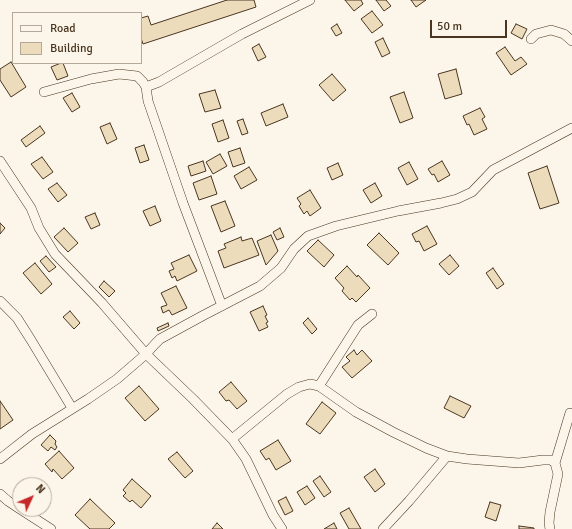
<!DOCTYPE html>
<html>
<head>
<meta charset="utf-8">
<style>
	body { margin:0 }
	#map { position:relative; width:572px; height:529px; overflow:hidden; background:#fbf6e9; font-family:Signika,sans-serif }
	canvas { display:block }
	.legend { position:absolute; left:12px; top:12px; width:130px; height:52px; box-sizing:border-box; background:#fbf6e9; border:1px solid #b4a999; margin:0; padding:5px 7px; list-style:none; font-size:12px; color:#4a3520 }
	.legend li { display:flex; align-items:center; gap:8px; height:20px }
	.legend b { width:20px; border:1px solid #b4a999 }
	.north { position:absolute; left:12px; top:477px; width:40px; height:40px; box-sizing:border-box; background:#fbf6e9; border:1px solid #b4a999; border-radius:50%; rotate:46deg; font-size:11px; font-weight:700; line-height:16px; text-align:center; color:#4a3520 }
	.north::after { content:''; display:block; margin:auto; width:14px; height:18px; background:#c62828; clip-path:polygon(50% 0,100% 100%,50% 72%,0 100%) }
	.scale { position:absolute; left:430px; top:20px; width:77px; height:18px; box-sizing:border-box; border:2px solid #4a3520; border-top:0; padding-left:5px; font-size:12px; line-height:14px; white-space:nowrap; color:#4a3520; -webkit-text-stroke:3px #fbf6e9; paint-order:stroke }
</style>
</head>
<body>
<div id="map">
<canvas width="572" height="529"></canvas>
<ul class="legend">
<li><b style="height:5px;background:#fbf6e9"></b>Road</li>
<li><b style="height:11px;background:#ecdcbc"></b>Building</li>
</ul>
<div class="north">N</div>
<div class="scale">50 m</div>
</div>
<script>
const c = document.querySelector('canvas').getContext('2d');
c.lineJoin = 'round';
function paint(path, color) {
  c.fillStyle = color;
  c.fill(path, 'evenodd');
}
function toPath(rows) {
  const path = new Path2D();
  for (const r of rows) {
    path.moveTo(r[0], r[1]);
    for (let i = 2; i < r.length; i += 2) path.lineTo(r[i], r[i + 1]);
  }
  return path;
}
function strokePath(path, color, width, dash) {
  c.strokeStyle = color;
  c.lineWidth = width;
  c.lineCap = dash ? 'butt' : 'round';
  c.setLineDash(dash || []);
  c.stroke(path);
}
const building = toPath([
	[227,0,254,0,256,7,143,44,141,38,141,18,148,16,151,25,227,0],
	[345,0,361,0,363,4,354,11,345,0],
	[376,0,386,0,391,6,384,11,376,0],
	[411,0,426,0,416,7,411,0],
	[372,11,383,25,372,33,361,19,372,11],
	[337,24,342,33,336,36,331,28,337,24],
	[516,24,527,29,522,39,511,33,516,24],
	[383,38,390,53,382,57,375,42,383,38],
	[259,44,266,57,258,61,252,48,259,44],
	[505,47,515,61,521,57,527,64,511,75,496,53,505,47],
	[11,62,26,87,11,97,0,80,0,69,11,62],
	[61,63,63,63,68,76,57,80,51,67,61,63],
	[456,69,462,94,445,99,438,74,456,69],
	[332,74,346,90,333,101,319,85,332,74],
	[215,90,221,108,205,112,199,94,215,90],
	[404,92,413,118,400,123,390,97,404,92],
	[72,93,80,107,72,112,63,98,72,93],
	[283,104,288,117,266,126,261,113,283,104],
	[480,108,485,117,482,119,487,129,474,135,469,124,467,125,463,116,480,108],
	[243,119,248,133,242,135,237,121,243,119],
	[223,120,229,138,218,142,212,124,223,120],
	[110,123,117,139,107,144,100,127,110,123],
	[40,126,45,133,26,147,21,140,40,126],
	[144,145,149,160,140,163,135,148,144,145],
	[240,148,245,163,233,167,228,152,240,148],
	[220,154,227,166,213,174,206,162,220,154],
	[42,157,53,172,43,179,31,164,42,157],
	[203,161,206,171,191,176,188,166,203,161],
	[442,161,450,175,438,182,434,174,432,175,428,169,442,161],
	[409,162,418,179,407,185,398,168,409,162],
	[338,163,343,175,332,180,327,168,338,163],
	[547,166,559,203,540,209,528,173,547,166],
	[249,167,257,180,241,189,234,176,249,167],
	[211,176,217,194,199,200,193,183,211,176],
	[57,183,67,195,58,202,48,189,57,183],
	[375,183,382,196,371,203,363,190,375,183],
	[310,190,321,208,310,216,307,211,304,214,299,206,301,204,297,198,310,190],
	[225,201,235,226,221,232,211,206,225,201],
	[155,206,161,221,150,226,143,211,155,206],
	[95,213,100,225,91,229,85,217,95,213],
	[0,223,5,228,0,234,0,223],
	[427,226,437,244,424,251,419,241,416,242,412,234,427,226],
	[64,228,78,243,68,252,54,237,64,228],
	[280,228,284,237,277,240,273,232,280,228],
	[379,233,399,253,388,265,367,245,379,233],
	[271,235,278,251,266,265,257,241,271,235],
	[241,237,242,241,252,238,259,255,224,268,218,251,226,248,224,244,241,237],
	[318,240,334,255,324,267,307,251,318,240],
	[189,255,197,271,177,281,175,276,172,278,169,271,174,269,171,263,189,255],
	[450,255,459,266,449,275,439,264,450,255],
	[46,256,56,267,49,272,40,261,46,256],
	[35,263,52,284,41,294,23,273,35,263],
	[347,266,357,277,358,275,370,288,356,302,352,298,350,300,342,291,344,288,335,278,347,266],
	[493,268,504,284,497,289,486,273,493,268],
	[104,281,115,291,109,297,99,287,104,281],
	[176,286,187,308,172,315,169,310,163,313,161,307,167,305,161,293,176,286],
	[263,306,267,315,265,316,268,322,266,323,268,327,259,331,250,312,263,306],
	[70,311,80,323,74,329,63,317,70,311],
	[308,318,317,329,312,334,303,323,308,318],
	[168,323,169,326,158,331,157,328,168,323],
	[354,350,357,355,362,350,372,361,352,378,342,367,350,361,346,357,354,350],
	[231,382,247,401,237,409,229,400,226,401,219,392,231,382],
	[139,386,159,409,145,421,125,398,139,386],
	[450,396,471,406,464,418,444,408,450,396],
	[0,401,13,420,0,429,0,401],
	[322,402,336,413,320,434,306,424,322,402],
	[50,435,56,441,55,444,57,447,55,450,51,447,48,451,41,445,50,435],
	[278,440,291,461,276,470,269,458,266,460,260,451,278,440],
	[59,451,74,468,62,479,53,469,52,472,45,464,59,451],
	[177,452,193,471,185,478,168,459,177,452],
	[375,469,385,484,375,492,364,477,375,469],
	[320,476,331,492,324,497,313,481,320,476],
	[132,479,151,496,141,508,132,500,130,502,123,496,126,493,123,490,132,479],
	[307,486,315,498,305,505,297,492,307,486],
	[286,497,293,511,285,515,278,501,286,497],
	[90,499,115,523,109,529,90,529,75,515,90,499],
	[490,502,501,505,496,521,485,517,490,502],
	[349,508,361,529,349,529,340,513,349,508],
	[217,523,223,529,212,529,217,523],
	[334,523,337,529,324,529,334,523],
	[519,526,534,528,534,529,519,529,519,526]
]);
paint(building, '#ecdcbc');
strokePath(building, '#4a3520', 1);
const street = toPath([
	[531,39,536,34,551,30,564,34,572,41],
	[146,87,159,82,242,34,310,0],
	[44,92,91,79,119,74,137,76,143,82,146,87,148,101,183,203,222,306],
	[0,161,31,208,39,228,55,254,102,303,146,354,193,399,232,439,246,459,273,515,282,529],
	[0,301,17,318,31,340,72,408],
	[319,386,358,325,372,314],
	[232,439,287,394,299,387,310,384,319,386,356,412,393,432,426,448,447,456,467,459,519,463,543,460,551,460,555,463,558,474,550,512,549,523,550,529],
	[0,459,32,434,88,399,117,379,146,354,155,344,160,339,204,315,260,286,281,268,294,249,308,236,336,226,398,211,441,203,457,199,472,192,493,170,572,128],
	[555,463,570,413],
	[0,494,8,501,20,509],
	[20,509,51,529],
	[383,529,409,501,447,456]
]);
strokePath(street, '#4a3520', 10);
strokePath(street, '#fbf6e9', 9);
</script>
</body>
</html>
